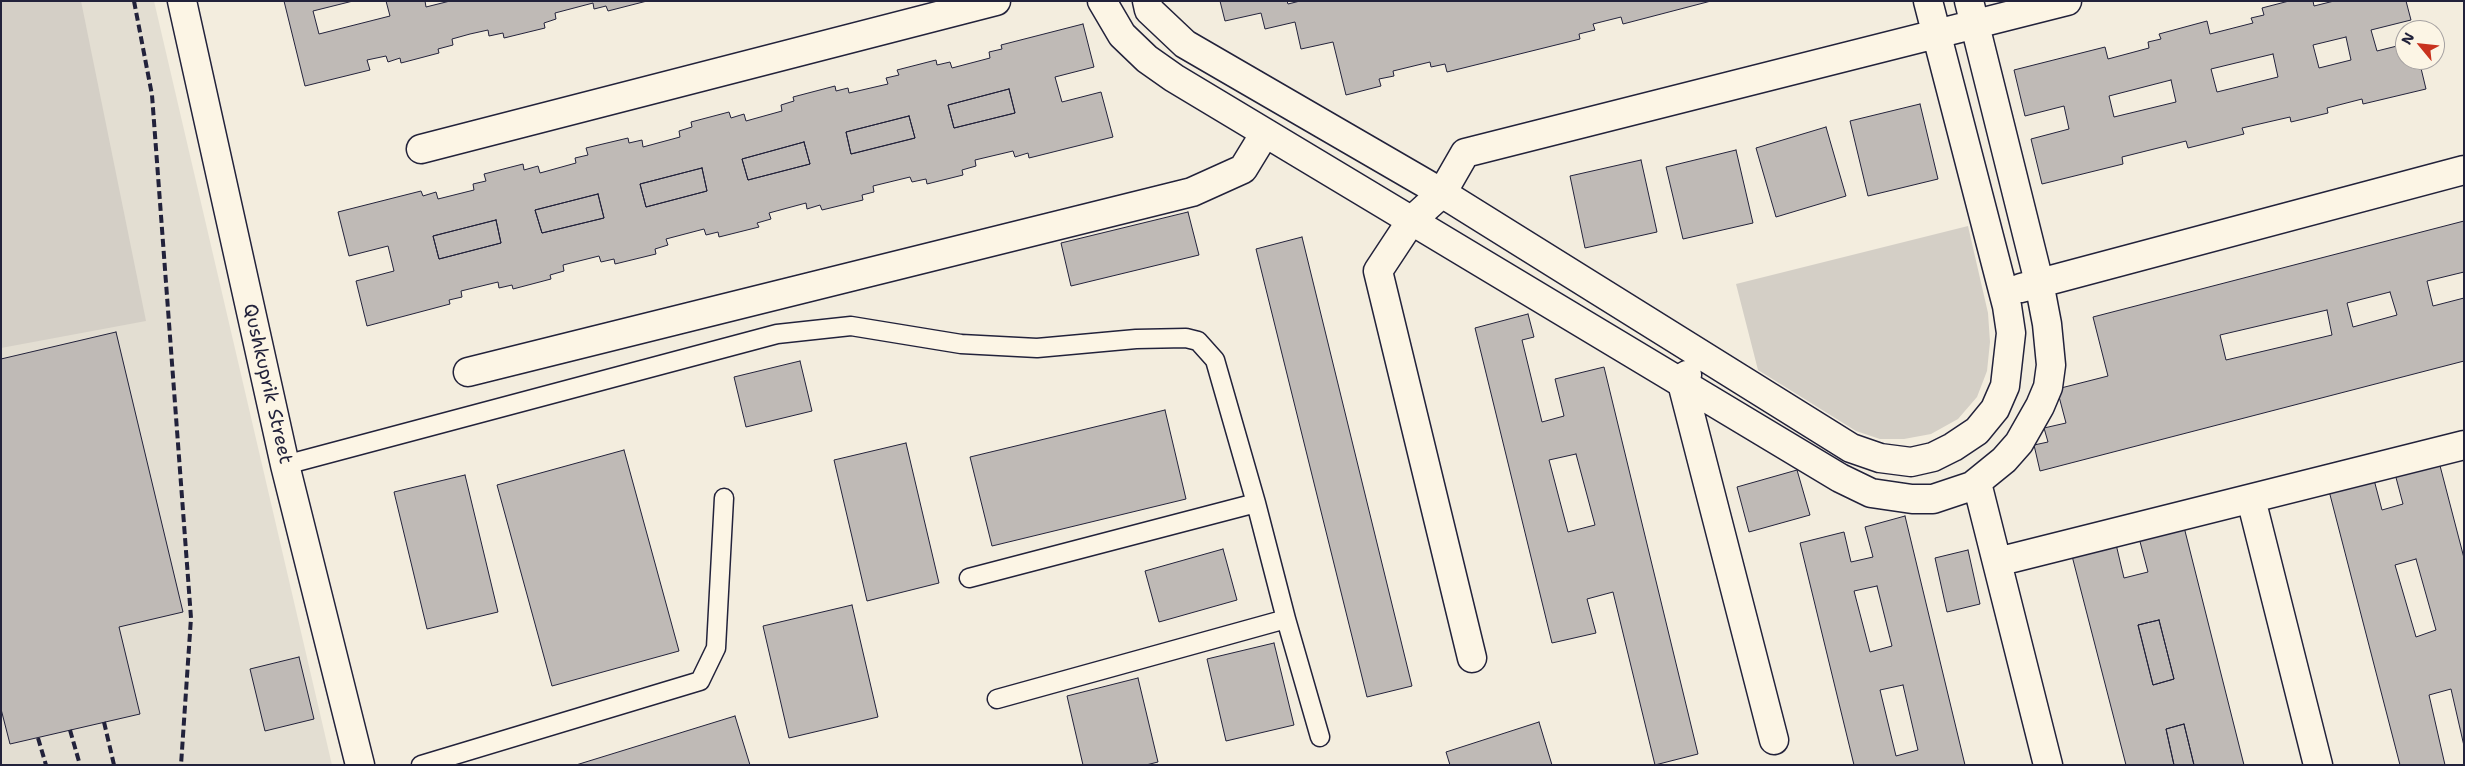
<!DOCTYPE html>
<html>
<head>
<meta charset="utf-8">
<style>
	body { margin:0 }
	#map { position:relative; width:2465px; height:766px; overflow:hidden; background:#f3edde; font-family:"Shantell Sans",sans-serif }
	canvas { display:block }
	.frame { position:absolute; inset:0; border:2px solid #22223b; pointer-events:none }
	.north { position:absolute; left:2395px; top:20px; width:50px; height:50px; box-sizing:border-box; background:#fcf5e5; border:1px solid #a5a1a1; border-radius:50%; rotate:298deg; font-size:14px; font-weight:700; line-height:20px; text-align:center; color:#22223b }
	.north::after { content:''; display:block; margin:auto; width:18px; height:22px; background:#c8321e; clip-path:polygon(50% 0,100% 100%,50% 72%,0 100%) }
</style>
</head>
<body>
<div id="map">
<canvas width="2465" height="766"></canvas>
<div class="frame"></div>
<div class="north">N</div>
</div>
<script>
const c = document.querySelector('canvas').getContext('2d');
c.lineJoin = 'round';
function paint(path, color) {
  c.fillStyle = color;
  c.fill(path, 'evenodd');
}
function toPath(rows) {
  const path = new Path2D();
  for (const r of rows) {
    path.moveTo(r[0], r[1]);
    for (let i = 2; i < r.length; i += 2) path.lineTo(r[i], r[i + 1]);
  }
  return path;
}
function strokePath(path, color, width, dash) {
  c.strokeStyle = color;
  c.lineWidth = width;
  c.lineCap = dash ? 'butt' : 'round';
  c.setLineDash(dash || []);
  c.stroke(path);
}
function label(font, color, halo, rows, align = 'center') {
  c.font = font + ' "Shantell Sans",sans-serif';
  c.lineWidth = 5;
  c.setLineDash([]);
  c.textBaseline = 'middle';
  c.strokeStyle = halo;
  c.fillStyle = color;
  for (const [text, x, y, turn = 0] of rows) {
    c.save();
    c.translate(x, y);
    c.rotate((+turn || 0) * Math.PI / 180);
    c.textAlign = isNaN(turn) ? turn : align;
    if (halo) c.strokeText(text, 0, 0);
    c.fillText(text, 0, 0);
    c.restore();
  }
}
paint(toPath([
	[1,1,154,1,332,765,1,765]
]), '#e3ded2');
paint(toPath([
	[1,1,81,1,146,321,1,348],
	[1968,226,1988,313,1990,342,1987,371,1977,397,1958,419,1931,434,1904,439,1880,439,1856,431,1758,370,1736,284]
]), '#d4cfc6');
const building = toPath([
	[284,1,353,1,313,11,319,34,390,16,386,1,425,1,426,7,450,1,647,1,608,11,606,6,594,9,593,3,555,13,556,19,544,23,545,28,504,38,503,33,489,36,488,30,470,34,452,39,453,45,438,49,439,53,401,63,400,58,388,62,386,56,367,60,370,70,305,86,284,1],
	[1220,1,1287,1,1288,4,1300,1,1711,1,1623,24,1621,17,1593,24,1595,30,1579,34,1580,39,1447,72,1445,64,1431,67,1430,62,1393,71,1394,76,1379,79,1381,86,1346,95,1333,42,1301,49,1295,22,1265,29,1261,13,1225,21,1220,1],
	[2289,1,2313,1,2314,6,2334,1,2406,1,2411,20,2371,30,2377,51,2405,44,2405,60,2419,60,2426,89,2363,104,2362,99,2327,108,2328,113,2291,122,2290,117,2242,128,2244,134,2188,148,2186,141,2122,157,2123,164,2042,184,2031,139,2069,129,2064,106,2025,116,2014,70,2105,47,2108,59,2149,48,2148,42,2161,39,2159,34,2207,21,2210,34,2253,23,2251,18,2264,15,2262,8,2289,1],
	[2346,37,2351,60,2319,68,2313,45,2346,37],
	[2273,54,2278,77,2217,92,2211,69,2273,54],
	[2171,80,2176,102,2114,117,2109,96,2171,80],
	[1083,24,1094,67,1055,77,1062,102,1101,92,1113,137,1029,158,1028,153,1015,157,1013,151,975,160,976,166,962,170,963,175,927,184,926,179,912,182,910,177,873,186,874,192,862,195,863,200,822,210,820,205,807,209,806,203,769,213,771,219,757,223,759,227,719,237,718,232,706,235,704,229,666,239,668,245,655,249,656,254,615,264,614,259,601,262,599,256,563,265,564,271,550,275,551,279,513,289,512,285,499,288,498,282,461,291,462,297,449,300,450,304,367,326,356,281,394,271,388,246,349,256,338,212,421,191,423,196,436,192,438,199,474,190,473,184,486,181,484,174,523,164,524,170,538,166,540,173,576,163,575,158,588,155,586,148,628,138,629,143,642,140,643,147,680,137,679,131,692,127,691,122,729,112,731,118,744,114,746,121,782,111,781,105,794,101,793,97,835,86,836,91,848,88,849,93,888,84,886,78,899,75,897,70,936,60,937,65,950,62,952,68,990,58,989,52,1002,49,1001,45,1083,24],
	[1009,89,1015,113,954,128,948,105,1009,89],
	[909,116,915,138,851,154,846,132,909,116],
	[804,142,810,164,748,180,742,159,804,142],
	[702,168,707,191,646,207,640,184,702,168],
	[598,194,604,218,542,233,535,210,598,194],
	[496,220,501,243,439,259,433,236,496,220],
	[1009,89,1015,113,954,128,948,105,1009,89],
	[1920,104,1938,179,1868,196,1850,121,1920,104],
	[909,116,915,138,851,154,846,132,909,116],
	[1826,127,1846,196,1776,217,1756,148,1826,127],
	[804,142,810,164,748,180,742,159,804,142],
	[1736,150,1753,223,1683,239,1666,167,1736,150],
	[1641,160,1657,232,1585,248,1570,176,1641,160],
	[702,168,707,191,646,207,640,184,702,168],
	[598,194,604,218,542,233,535,210,598,194],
	[1188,212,1199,255,1071,286,1061,243,1188,212],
	[496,220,501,243,439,259,433,236,496,220],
	[2464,221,2464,272,2427,281,2433,306,2464,298,2464,361,2040,471,2034,445,2048,442,2044,428,2066,423,2057,389,2108,376,2093,317,2464,221],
	[2390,292,2397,315,2353,327,2347,303,2390,292],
	[2327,310,2332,335,2226,360,2220,335,2327,310],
	[1302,237,1412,686,1367,697,1256,249,1302,237],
	[1528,314,1534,337,1522,340,1542,422,1564,416,1555,379,1604,367,1698,754,1655,765,1613,592,1587,599,1596,633,1552,643,1475,328,1528,314],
	[1576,454,1595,525,1568,532,1549,460,1576,454],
	[116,332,183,612,119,627,140,714,10,744,1,709,1,359,116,332],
	[800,361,812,411,746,427,734,377,800,361],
	[1165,410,1186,499,992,546,970,457,1165,410],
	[906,443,939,583,867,601,834,460,906,443],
	[624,450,679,651,552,686,497,485,624,450],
	[2438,458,2464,558,2464,746,2451,689,2429,695,2445,765,2400,765,2328,487,2373,476,2382,510,2403,504,2394,470,2438,458],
	[2416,559,2436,630,2416,637,2395,565,2416,559],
	[1797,470,1810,515,1749,532,1737,487,1797,470],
	[465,475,498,612,427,629,394,492,465,475],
	[1905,516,1965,765,1854,765,1800,543,1844,532,1851,562,1873,557,1865,527,1905,516],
	[1877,586,1892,646,1870,652,1854,591,1877,586],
	[1903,685,1918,750,1896,756,1880,690,1903,685],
	[2183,523,2244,765,2194,765,2184,724,2166,729,2174,765,2126,765,2071,552,2115,540,2124,578,2148,572,2138,534,2183,523],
	[2159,620,2174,679,2153,685,2138,625,2159,620],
	[1223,549,1237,600,1159,622,1145,571,1223,549],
	[1968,550,1980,604,1947,612,1935,558,1968,550],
	[852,605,878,717,789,738,763,626,852,605],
	[2159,620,2174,679,2153,685,2138,625,2159,620],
	[1274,643,1294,725,1226,741,1207,659,1274,643],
	[299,657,314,719,265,731,250,669,299,657],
	[1138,678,1158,762,1146,765,1083,765,1067,696,1138,678],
	[735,716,750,765,576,765,735,716],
	[1539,722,1552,765,1450,765,1446,752,1539,722],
	[2184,724,2194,765,2174,765,2166,729,2184,724]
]);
paint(building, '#bfbab6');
strokePath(building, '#22223b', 1);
const lane = toPath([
	[285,465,777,334,851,326,961,344,1037,348,1136,339,1186,338,1198,341,1215,360,1256,503,969,578],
	[1286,619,1320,737],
	[997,699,1286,619,1256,503],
	[421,765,700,681,716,648,724,498]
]);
const street = toPath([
	[1102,1,1122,35,1147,59,1174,78,1840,478,1871,493,1912,499,1933,499,1972,486,2004,460,2019,443,2040,406,2048,387,2051,365,2047,324,2039,282,1969,1],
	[1147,1,1149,10,1185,44,1442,193,1465,153,2067,1],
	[421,149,996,1],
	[2021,288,2464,170],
	[468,372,1192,192,1243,169,1265,133],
	[1687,375,1682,383,1774,740],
	[1977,483,2048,765],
	[2251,499,2318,765],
	[1997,562,2464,445],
	[1472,658,1378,271,1411,221,1442,193,1851,448,1880,458,1911,462,1933,457,1953,447,1977,431,1995,409,2005,386,2011,333,2007,306,1928,1]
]);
const secondary = toPath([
	[182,1,285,465,360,765]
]);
strokePath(lane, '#22223b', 21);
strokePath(street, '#22223b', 31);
strokePath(secondary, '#22223b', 31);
strokePath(lane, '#fcf5e5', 18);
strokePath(street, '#fcf5e5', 28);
strokePath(secondary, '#fcf5e5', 28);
strokePath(toPath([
	[134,1,152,95,191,618,181,765],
	[104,722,114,765],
	[70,730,80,765],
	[38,738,46,765]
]), '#22223b', 4, [8, 4]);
label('19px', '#22223b', '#fcf5e5', [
	["Qushkuprik Street",267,384,77]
]);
</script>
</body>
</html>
